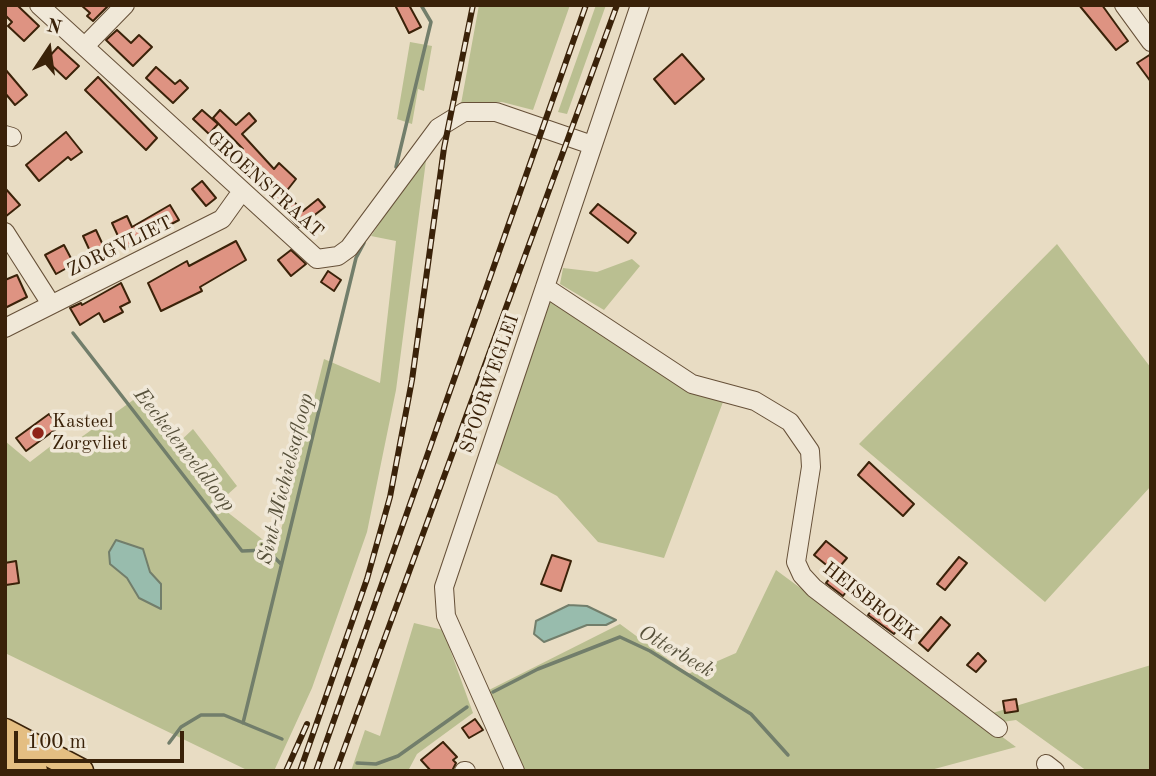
<!DOCTYPE html>
<html>
<head>
<meta charset="utf-8">
<style>
	body { margin:0 }
	#map { position:relative; width:1156px; height:776px; overflow:hidden; background:#e8dcc3; font-family:"Old Standard TT",serif }
	canvas { display:block }
	.frame { position:absolute; inset:0; border:7px solid #3a2209; pointer-events:none }
	.north { position:absolute; left:14px; top:14px; width:70px; height:70px; -webkit-text-stroke:5px #f0e8d8; paint-order:stroke; rotate:13deg; font-size:19px; font-weight:700; line-height:28px; text-align:center; color:#3a2209 }
	.north::after { content:''; display:block; margin:auto; width:24px; height:32px; background:#3a2209; clip-path:polygon(50% 0,100% 100%,50% 72%,0 100%) }
	.scale { position:absolute; left:14px; top:731px; width:170px; height:32px; box-sizing:border-box; border:4px solid #3a2209; border-top:0; padding-left:9px; font-size:21px; line-height:24px; white-space:nowrap; color:#3a2209; -webkit-text-stroke:5px #f0e8d8; paint-order:stroke }
</style>
</head>
<body>
<div id="map">
<canvas width="1156" height="776"></canvas>
<div class="frame"></div>
<div class="north">N</div>
<div class="scale">100 m</div>
</div>
<script>
const c = document.querySelector('canvas').getContext('2d');
c.lineJoin = 'round';
function paint(path, color) {
  c.fillStyle = color;
  c.fill(path, 'evenodd');
}
function toPath(rows) {
  const path = new Path2D();
  for (const r of rows) {
    path.moveTo(r[0], r[1]);
    for (let i = 2; i < r.length; i += 2) path.lineTo(r[i], r[i + 1]);
  }
  return path;
}
function strokePath(path, color, width, dash) {
  c.strokeStyle = color;
  c.lineWidth = width;
  c.lineCap = dash ? 'butt' : 'round';
  c.setLineDash(dash || []);
  c.stroke(path);
}
function label(font, color, halo, rows, align = 'center') {
  c.font = font + ' "Old Standard TT",serif';
  c.lineWidth = 7;
  c.setLineDash([]);
  c.textBaseline = 'middle';
  c.strokeStyle = halo;
  c.fillStyle = color;
  for (const [text, x, y, turn = 0] of rows) {
    c.save();
    c.translate(x, y);
    c.rotate((+turn || 0) * Math.PI / 180);
    c.textAlign = isNaN(turn) ? turn : align;
    if (halo) c.strokeText(text, 0, 0);
    c.fillText(text, 0, 0);
    c.restore();
  }
}
paint(toPath([
	[479,5,570,5,533,110,502,102,461,104],
	[596,5,606,5,567,114,558,112],
	[410,42,432,46,424,91,418,89,412,124,397,119],
	[427,153,396,390,367,532,312,688,274,771,249,771,5,653,5,441,30,462,60,439,76,441,136,398,174,447,193,429,237,486,217,504,276,550,324,359,380,383,396,241,371,236],
	[1057,244,1151,368,1151,486,1045,602,859,444],
	[632,259,640,266,604,310,560,284,563,268,597,272],
	[554,299,677,384,723,402,664,558,598,542,557,496,494,462,544,302],
	[776,570,1016,747,927,771,524,771,487,691,620,624,688,674,736,653],
	[414,623,443,630,473,713,417,754,408,771,351,771,365,730,380,736],
	[1151,665,1151,771,1087,771,1016,720,996,723,986,715]
]), '#babf91');
const water = toPath([
	[116,540,143,549,150,572,161,584,161,609,139,598,127,578,110,564,109,552,116,540],
	[569,605,587,606,616,620,606,625,587,625,544,642,534,634,536,621,569,605]
]);
paint(water, '#98bcad');
strokePath(water, '#727e6b', 2);
strokePath(toPath([
	[396,167,431,22,421,5],
	[73,333,242,551,267,550,281,564],
	[493,692,538,669,620,637,650,651,751,714,788,755],
	[243,723,356,258,364,243],
	[169,743,181,727,201,715,224,715,282,739],
	[357,763,376,764,398,756,467,707]
]), '#727e6b', 3.5);
const building = toPath([
	[5,5,17,5,39,26,24,41,8,26,12,22,5,15,5,5],
	[81,5,109,5,93,21,87,16,90,13,81,5],
	[395,5,409,5,421,27,409,33,395,5],
	[1079,5,1102,5,1128,41,1116,50,1079,5],
	[117,30,131,43,139,35,152,47,133,66,106,40,117,30],
	[58,47,79,66,66,79,46,60,58,47],
	[682,54,704,79,675,104,654,79,682,54],
	[1151,54,1151,82,1137,63,1151,54],
	[156,67,175,84,180,80,188,88,173,103,146,78,156,67],
	[5,69,27,95,15,105,5,93,5,69],
	[98,77,157,138,146,150,85,90,98,77],
	[202,110,218,124,209,134,193,119,202,110],
	[220,110,236,125,249,113,256,121,242,134,274,169,279,163,296,179,285,193,303,211,318,199,325,207,299,227,284,211,286,209,233,160,243,149,213,118,220,110],
	[66,132,82,152,71,160,68,157,39,181,26,165,66,132],
	[202,181,216,198,206,206,192,189,202,181],
	[5,188,20,205,5,217,5,188],
	[598,204,636,233,628,243,590,213,598,204],
	[170,205,179,220,124,249,112,223,127,216,132,227,170,205],
	[96,230,108,256,95,262,83,236,96,230],
	[236,241,246,260,200,287,202,291,161,311,148,283,187,261,189,266,236,241],
	[64,245,74,264,56,274,45,255,64,245],
	[291,250,306,264,291,276,278,260,291,250],
	[328,271,341,280,334,291,321,282,328,271],
	[17,275,27,297,5,308,5,280,17,275],
	[121,283,130,302,120,307,123,312,104,322,99,313,80,325,70,308,81,303,82,305,121,283],
	[49,414,59,427,26,451,16,438,49,414],
	[869,462,914,504,903,516,858,475,869,462],
	[826,541,847,558,836,571,852,584,843,596,826,583,835,572,814,555,826,541],
	[552,555,571,561,561,591,541,584,552,555],
	[959,557,967,563,945,590,937,584,959,557],
	[16,561,19,583,6,585,5,563,16,561],
	[878,602,904,621,894,634,868,615,878,602],
	[941,617,950,625,928,651,919,643,941,617],
	[978,653,986,661,976,672,967,665,978,653],
	[1016,699,1018,711,1005,713,1003,701,1016,699],
	[475,719,483,730,469,738,462,728,475,719],
	[443,742,457,757,453,760,456,763,452,771,431,771,421,760,443,742]
]);
paint(building, '#de9382');
strokePath(building, '#3a2209', 2);
const minor = toPath([
	[39,5,317,259,338,256,349,248,438,128,464,112,496,112,592,145],
	[1124,5,1151,42],
	[85,46,125,5],
	[5,135,12,137],
	[5,232,51,304],
	[545,287,692,384,755,401,790,422,810,451,811,467,796,562,802,575,814,588,998,728],
	[5,328,222,219,242,191],
	[1046,764,1055,771],
	[464,771,466,771],
	[515,771,446,616,444,587,640,5]
]);
const highway = toPath([
	[5,731,81,771],
	[5,756,35,771]
]);
strokePath(minor, '#665038', 20);
strokePath(highway, '#3a2209', 27);
strokePath(minor, '#f0e8d8', 18);
strokePath(highway, '#e4be82', 24);
const rail = toPath([
	[286,771,307,724],
	[300,771,367,579,390,497,412,380,444,148,473,5],
	[316,771,586,5],
	[336,771,617,5]
]);
strokePath(rail, '#3a2209', 6);
strokePath(rail, '#f0e8d8', 3.5, [10]);
for (const [x, y, r, color] of [
	[38,433,7,"#8f2418"]
]) {
  const dot = new Path2D();
  dot.arc(x, y, r, 0, 2 * Math.PI);
  c.fillStyle = color;
  c.fill(dot);
  strokePath(dot, '#f0e8d8', 2.5);
}
label('19px', '#3a2209', '#f0e8d8', [
	["GROENSTRAAT",265,185,42],
	["ZORGVLIET",120,247,-26],
	["SPOORWEGLEI",490,384,-71],
	["HEISBROEK",870,602,38]
]);
label('19px', '#3a2209', '#f0e8d8', [
	["Kasteel",52,422],
	["Zorgvliet",52,444]
], 'left');
label('italic 21px', '#56503a', '#f0e8d8', [
	["Eeckelenveldloop",184,450,52],
	["Sint-Michielsafloop",286,479,-76],
	["Otterbeek",676,652,30]
]);
</script>
</body>
</html>
